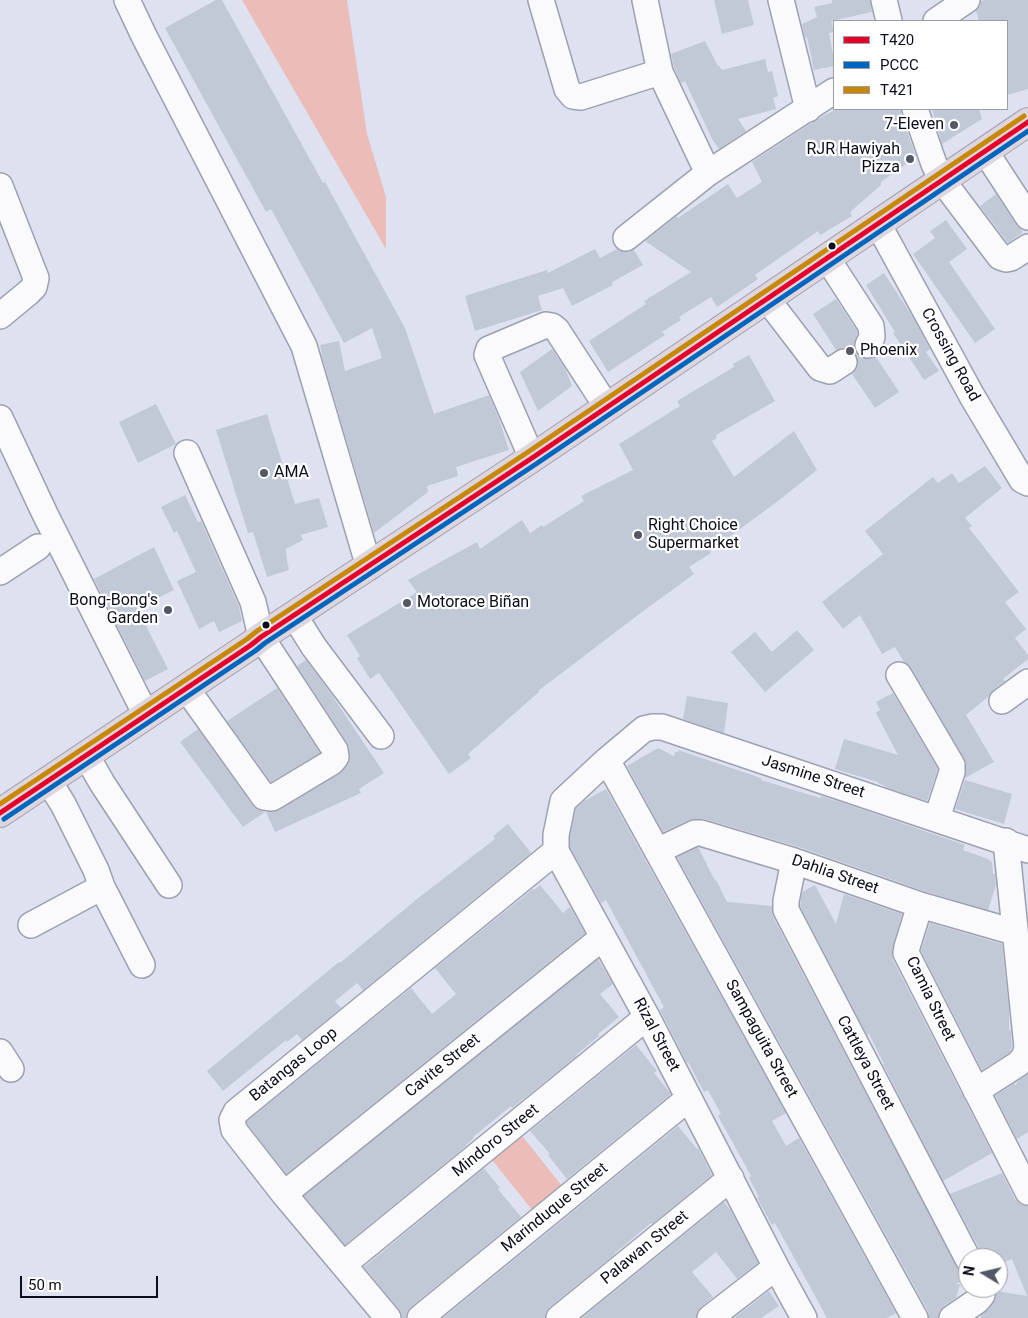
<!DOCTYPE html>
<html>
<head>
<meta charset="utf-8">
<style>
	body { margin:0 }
	#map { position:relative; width:1028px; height:1318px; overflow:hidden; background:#dde1f0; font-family:Roboto,sans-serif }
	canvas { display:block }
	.legend { position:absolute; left:833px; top:20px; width:175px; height:90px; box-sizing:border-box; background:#fff; border:1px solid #9d9ea4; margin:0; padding:6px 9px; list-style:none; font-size:15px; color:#0a0d1c }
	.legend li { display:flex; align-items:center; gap:10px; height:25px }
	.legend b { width:25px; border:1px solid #9d9ea4 }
	.north { position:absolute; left:958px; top:1248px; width:50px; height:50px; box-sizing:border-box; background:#fff; border:1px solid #9d9ea4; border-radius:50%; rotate:279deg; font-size:14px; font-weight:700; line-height:20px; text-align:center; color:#0a0d1c }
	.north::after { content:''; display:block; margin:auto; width:18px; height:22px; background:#545766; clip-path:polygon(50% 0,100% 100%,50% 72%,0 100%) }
	.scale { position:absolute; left:20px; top:1276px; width:138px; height:22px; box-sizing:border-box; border:2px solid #0a0d1c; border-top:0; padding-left:6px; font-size:15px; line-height:18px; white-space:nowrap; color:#0a0d1c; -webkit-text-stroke:4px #fff; paint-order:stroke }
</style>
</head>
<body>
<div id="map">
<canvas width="1028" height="1318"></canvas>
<ul class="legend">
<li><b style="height:6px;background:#e4002b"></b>T420</li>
<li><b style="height:6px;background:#0065bd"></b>PCCC</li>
<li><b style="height:6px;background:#c88706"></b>T421</li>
</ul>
<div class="north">N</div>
<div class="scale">50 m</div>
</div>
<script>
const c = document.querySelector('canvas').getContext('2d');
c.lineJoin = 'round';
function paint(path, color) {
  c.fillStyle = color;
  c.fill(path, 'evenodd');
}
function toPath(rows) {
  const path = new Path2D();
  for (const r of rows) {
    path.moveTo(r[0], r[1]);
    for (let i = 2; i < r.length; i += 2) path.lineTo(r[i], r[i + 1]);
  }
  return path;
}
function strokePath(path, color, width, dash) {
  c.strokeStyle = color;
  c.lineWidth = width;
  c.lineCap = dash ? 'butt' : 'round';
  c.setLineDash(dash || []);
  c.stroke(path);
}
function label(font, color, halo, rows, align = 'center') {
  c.font = font + ' Roboto,sans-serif';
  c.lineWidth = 4.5;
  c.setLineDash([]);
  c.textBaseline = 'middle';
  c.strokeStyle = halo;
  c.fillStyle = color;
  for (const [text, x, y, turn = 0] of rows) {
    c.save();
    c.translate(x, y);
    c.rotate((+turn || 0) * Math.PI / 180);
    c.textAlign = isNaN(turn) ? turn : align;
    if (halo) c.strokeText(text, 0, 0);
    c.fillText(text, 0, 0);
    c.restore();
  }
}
paint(toPath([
	[242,0,347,0,367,134,386,197,386,249],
	[519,1132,562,1186,533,1211,489,1156]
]), '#ecbcb9');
paint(toPath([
	[216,0,222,0,323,183,325,182,405,328,434,414,489,395,498,416,509,450,456,467,458,476,427,486,428,492,374,533,323,360,320,345,339,341,345,371,382,358,372,328,344,343,271,209,266,212,165,28],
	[714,0,748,0,754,25,722,34],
	[832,0,870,0,872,12,831,21,834,32,829,33,834,60,834,66,814,70,807,37,805,38,802,24,817,17,814,7,832,3],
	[985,0,1028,0,1028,89,1007,95,1007,21,979,21,976,11,980,7,981,1],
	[705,41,718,66,719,66,722,70,765,59,768,72,772,71,778,96,773,98,776,109,738,119,746,131,719,149,712,139,685,81,681,83,674,67,671,54],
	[837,109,901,109,901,114,916,157,881,182,881,185,850,212,852,216,820,235,818,231,755,275,758,279,717,307,711,297,679,317,681,320,662,332,665,335,608,372,589,341,646,304,644,301,691,272,645,241,677,216,678,218,728,184,737,198,762,182,752,162,819,118],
	[932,109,979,109,982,119,942,144],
	[996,194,1016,225,1023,232,1008,243,980,206],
	[946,220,967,249,949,262,995,329,975,343,913,254,935,238,930,231],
	[595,249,600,258,617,249,621,251,628,252,634,250,643,265,612,282,613,285,572,306,563,288,538,296,542,310,475,331,465,296,547,270,548,273],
	[884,273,914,319,930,349,926,352,939,371,924,380,893,333,895,332,866,285],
	[836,299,857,331,857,334,854,345,856,353,861,358,868,359,876,357,899,392,875,408,852,374,856,369,858,362,856,354,851,350,844,348,836,350,813,314],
	[552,349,565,368,572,386,538,411,520,372],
	[749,355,775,401,716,435,717,438,712,441,734,477,794,431,817,470,778,501,710,551,711,553,689,567,694,574,638,615,538,691,539,692,468,754,471,758,449,774,379,673,370,679,357,658,360,656,347,635,417,592,408,580,477,542,480,549,522,520,530,533,542,525,543,527,584,501,581,496,633,470,619,444,680,406,677,401,734,367,733,364],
	[156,404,176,444,138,463,119,422],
	[267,414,295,504,319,498,328,527,301,535,303,540,286,549,287,561,289,570,267,577,253,532,248,533,216,430],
	[985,466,1002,488,965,518,972,526,969,528,1019,592,1005,602,1026,629,1015,638,1028,655,1028,659,1003,679,1005,681,994,689,989,696,966,715,994,762,965,778,966,765,964,758,911,668,904,662,895,647,882,654,860,615,843,629,822,602,883,554,865,531,933,477,938,483,952,473,959,483],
	[185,495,198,522,201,521,239,607,242,621,219,632,214,621,199,629,177,581,196,572,177,531,174,533,161,507],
	[154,547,174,590,137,608,168,669,145,681,94,579],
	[797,630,814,650,765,692,731,652,755,632,772,652],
	[306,660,327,688,384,773,359,789,361,793,275,832,266,812,271,812,279,810,339,774,347,766,350,760,349,748,347,742,297,666],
	[277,688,320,753,271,782,227,721],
	[893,693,938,769,927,801,885,787,885,786,878,783,878,782,835,769,844,739,898,755,876,713,880,710,876,702],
	[687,696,728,703,724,733,683,719],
	[198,729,252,805,257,810,265,812,243,827,180,742],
	[658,748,674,756,675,752,678,752,678,750,761,778,761,780,820,798,821,796,849,805,965,845,963,850,988,859,992,862,993,874,995,874,996,885,988,910,924,891,799,847,705,819,695,819,689,820,663,832,627,766],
	[965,780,1012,794,1004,824,955,809],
	[606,789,786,1113,772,1121,786,1146,799,1138,896,1313,887,1318,827,1318,775,1223,772,1225,757,1198,759,1197,749,1178,751,1176,718,1116,721,1114,708,1090,704,1092,688,1062,687,1063,660,1010,664,1007,606,900,601,903,570,847,570,836,576,808,584,801],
	[508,824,531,853,363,990,357,983,335,1001,341,1008,302,1040,297,1034,287,1042,286,1040,223,1091,207,1071,339,962,340,963,417,899,495,839,493,836],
	[698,847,715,881,716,880,727,902,772,906,773,917,964,1280,955,1284,960,1284,956,1298,944,1306,939,1311,938,1318,929,1318,928,1311,677,857],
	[540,885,563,913,570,907,585,933,286,1174,247,1124,247,1121,411,988,432,1014,456,994,435,968,533,889,534,890],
	[815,885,836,924,844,894,902,914,893,945,892,951,893,960,992,1153,943,1181,883,1064,884,1064,869,1034,867,1035,800,906,802,892],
	[930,923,1002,944,1009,1010,1009,1030,1011,1030,1012,1047,1009,1053,982,1070,921,951],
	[598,959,613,984,600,994,619,1017,598,1034,599,1036,576,1055,577,1056,512,1108,511,1106,473,1137,474,1138,466,1145,466,1146,345,1245,304,1196],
	[636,1045,657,1071,654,1073,671,1094,567,1179,548,1155,550,1154,530,1131],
	[1028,1074,1028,1132,1017,1139,995,1096,1015,1083,1015,1086,1018,1081],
	[678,1126,697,1149,698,1148,712,1175,652,1224,651,1223,615,1253,615,1254,550,1307,546,1312,545,1318,443,1318],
	[484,1168,500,1188,498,1189,521,1217,411,1307,407,1312,406,1318,402,1318,402,1315,399,1309,364,1267],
	[1002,1173,1015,1199,1021,1204,1028,1206,1028,1318,981,1318,981,1315,988,1310,993,1304,997,1291,1027,1296,1012,1259,998,1265,998,1258,992,1258,994,1248,986,1258,982,1258,981,1252,950,1194],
	[724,1202,731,1211,758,1263,737,1279,716,1252,692,1272,713,1297,701,1307,697,1312,696,1318,582,1318],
	[769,1291,779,1306,761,1318,734,1318]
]), '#c1c9d7');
const minor = toPath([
	[127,0,144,36,304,346,369,567],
	[541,0,567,89,573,96,581,97,660,72],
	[645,0,660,72,708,173],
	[781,0,808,109],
	[884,0,889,21],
	[936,21,967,0],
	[915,109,934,164,942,180,1000,257,1006,259,1011,258,1028,247],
	[985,151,1028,217],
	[0,186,36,278,34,287,29,292,0,316],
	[878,224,972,396,1022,480,1028,483],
	[626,238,708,173,834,91],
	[827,258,871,326,872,337,868,345],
	[767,299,820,368,830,371,844,362],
	[0,418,45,514,146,715],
	[532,458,487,355,489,349,546,325,552,326,557,330,607,407],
	[0,572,38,547],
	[294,615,314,647,381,736],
	[899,675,952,765,952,772,937,818],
	[186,688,264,797,272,798,332,762,336,757,335,750,261,637,253,602,187,453],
	[1002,701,1028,682],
	[86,755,102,783,169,885],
	[607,760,915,1318],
	[48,780,63,804,96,870,102,887,142,965],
	[657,851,695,833,701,833,794,861,920,905,1014,932],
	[794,861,786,901,786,910,968,1259],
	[920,905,907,947,906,953,1028,1192],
	[31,925,102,887],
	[0,1052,11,1069],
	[976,1091,1018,1064,1025,1056,1027,1047,1006,841],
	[284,1194,602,938],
	[344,1264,647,1017],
	[388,1318,284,1194,234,1130,232,1120,236,1112,556,851],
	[420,1318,689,1098],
	[559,1318,731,1178],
	[710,1318,776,1267],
	[804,1318,776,1267,647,1017,556,851,556,835,563,801,607,760,644,729,653,727,662,727,1028,850],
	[952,1318,977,1301,982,1295,983,1288]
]);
const highway = toPath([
	[0,813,251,645,261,637,532,458,1028,122]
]);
strokePath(minor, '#9da1af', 28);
strokePath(highway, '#a39dac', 30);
strokePath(minor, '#fafafd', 25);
strokePath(highway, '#ddd6df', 28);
strokePath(toPath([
	[0,813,251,645,261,637,532,458,1028,122]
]), '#e4002b', 5);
strokePath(toPath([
	[4,819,255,651,265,643,536,464,1028,131]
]), '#0065bd', 5);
strokePath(toPath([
	[0,804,247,639,257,631,528,452,1024,116]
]), '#c88706', 5);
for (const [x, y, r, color] of [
	[954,125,5,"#545766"],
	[910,159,5,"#545766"],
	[832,246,4.5,"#0a0d1c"],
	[850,351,5,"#545766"],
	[264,473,5,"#545766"],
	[638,535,5,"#545766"],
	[407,603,5,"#545766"],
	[168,610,5,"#545766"],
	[266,625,4.5,"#0a0d1c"]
]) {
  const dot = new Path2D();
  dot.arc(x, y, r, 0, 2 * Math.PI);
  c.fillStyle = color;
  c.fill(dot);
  strokePath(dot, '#fff', 2);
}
label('16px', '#0a0d1c', '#fff', [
	["7-Eleven",944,125,"right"],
	["RJR Hawiyah",900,150,"right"],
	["Pizza",900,168,"right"],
	["Phoenix",860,351],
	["AMA",274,473],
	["Right Choice",648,526],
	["Supermarket",648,544],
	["Bong-Bong's",158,601,"right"],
	["Garden",158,619,"right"],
	["Motorace Biñan",417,603]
], 'left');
label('16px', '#0a0d1c', '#fff', [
	["Crossing Road",950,355,61],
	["Jasmine Street",813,777,18],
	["Dahlia Street",835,875,19],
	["Camia Street",930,999,64],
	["Rizal Street",656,1035,62],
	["Sampaguita Street",761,1039,61],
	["Cattleya Street",865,1063,62],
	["Batangas Loop",294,1065,-39],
	["Cavite Street",443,1066,-39],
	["Mindoro Street",496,1141,-39],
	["Marinduque Street",555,1208,-39],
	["Palawan Street",645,1248,-39]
]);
</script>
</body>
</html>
